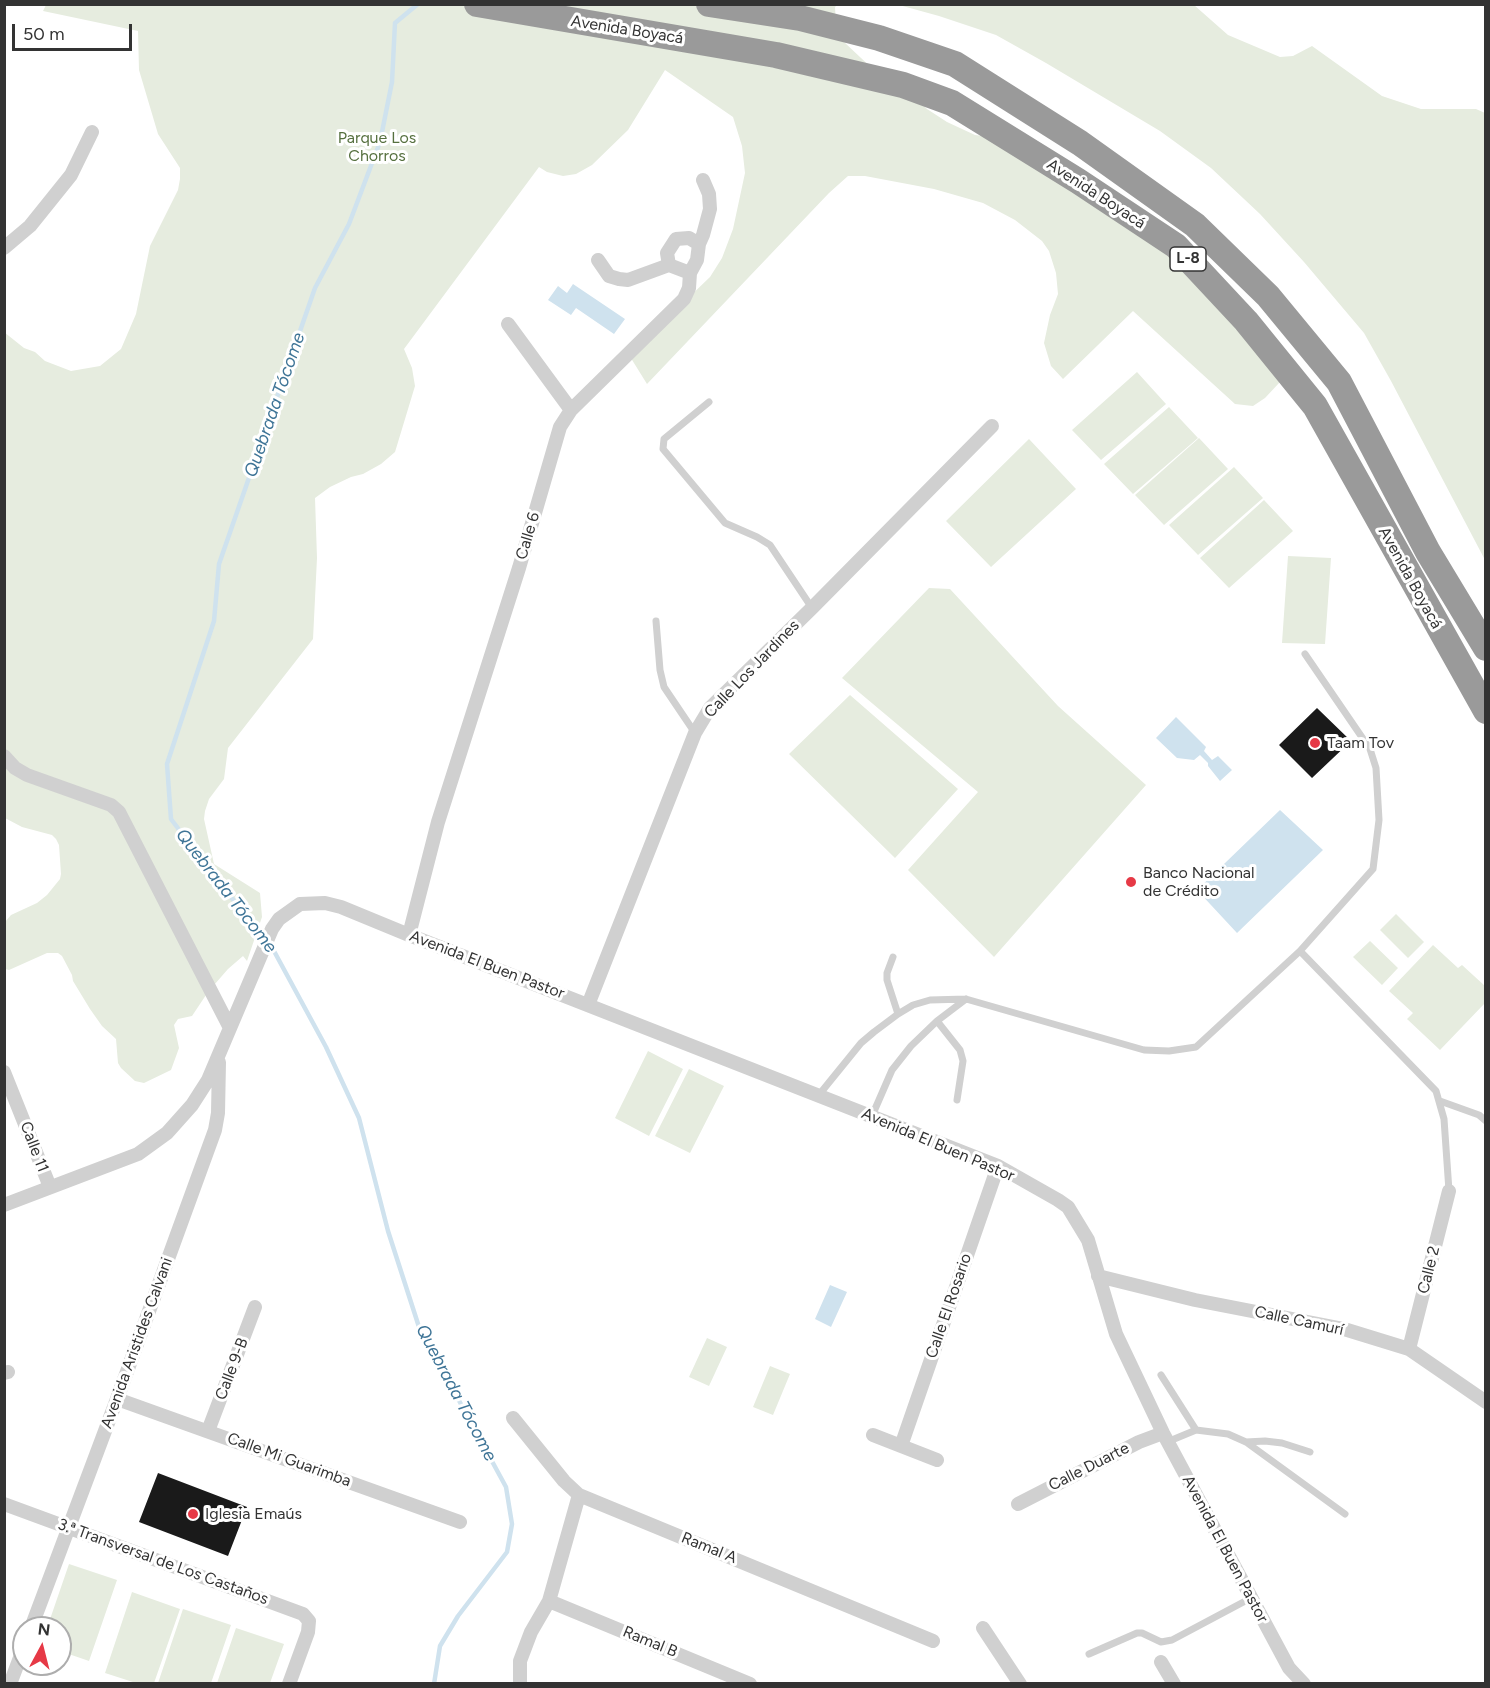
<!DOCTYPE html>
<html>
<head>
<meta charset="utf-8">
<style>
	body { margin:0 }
	#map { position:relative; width:1490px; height:1688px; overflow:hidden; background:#fff; font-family:Figtree,sans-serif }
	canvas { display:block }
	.frame { position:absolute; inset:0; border:6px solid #333; pointer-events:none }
	.north { position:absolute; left:12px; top:1616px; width:60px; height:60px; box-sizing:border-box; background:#fff; border:2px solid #adadad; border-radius:50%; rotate:7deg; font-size:16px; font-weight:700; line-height:24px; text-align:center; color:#333 }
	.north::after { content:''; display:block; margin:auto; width:21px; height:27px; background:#e63946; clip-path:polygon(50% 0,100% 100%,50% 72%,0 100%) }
	.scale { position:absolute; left:12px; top:24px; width:120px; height:27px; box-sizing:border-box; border:3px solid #333; border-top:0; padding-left:8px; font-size:18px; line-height:21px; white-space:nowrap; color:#333; -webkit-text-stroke:4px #fff; paint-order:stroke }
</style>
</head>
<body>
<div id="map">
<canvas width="1490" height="1688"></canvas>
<div class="frame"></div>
<div class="north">N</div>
<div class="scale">50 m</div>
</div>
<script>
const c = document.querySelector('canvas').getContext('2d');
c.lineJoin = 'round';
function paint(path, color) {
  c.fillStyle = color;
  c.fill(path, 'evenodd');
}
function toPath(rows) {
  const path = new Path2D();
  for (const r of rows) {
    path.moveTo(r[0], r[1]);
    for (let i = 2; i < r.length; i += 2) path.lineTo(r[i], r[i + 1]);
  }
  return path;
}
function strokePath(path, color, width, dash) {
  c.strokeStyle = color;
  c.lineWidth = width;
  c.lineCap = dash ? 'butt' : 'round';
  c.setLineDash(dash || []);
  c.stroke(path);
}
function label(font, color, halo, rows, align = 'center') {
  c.font = font + ' Figtree,sans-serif';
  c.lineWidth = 6;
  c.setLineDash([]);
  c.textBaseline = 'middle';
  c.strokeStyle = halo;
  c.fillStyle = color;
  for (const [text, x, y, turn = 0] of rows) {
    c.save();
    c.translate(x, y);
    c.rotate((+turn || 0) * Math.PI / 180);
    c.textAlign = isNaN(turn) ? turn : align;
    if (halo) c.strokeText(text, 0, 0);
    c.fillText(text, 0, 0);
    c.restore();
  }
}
paint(toPath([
	[838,4,835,7,836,24,844,42,877,73,912,94,927,109,947,122,975,135,1023,141,1162,230,1280,382,1265,398,1253,406,1235,404,1133,311,1063,379,1051,366,1044,343,1050,315,1058,294,1056,273,1049,251,1042,241,1015,220,983,203,934,189,865,176,848,176,829,193,647,384,629,355,710,277,722,258,733,229,745,173,742,146,733,117,665,70,628,130,592,165,576,174,563,176,547,172,539,167,404,349,412,368,415,386,395,452,381,464,363,474,351,477,330,487,315,498,317,558,313,639,228,748,224,779,209,799,205,811,204,819,214,864,260,893,262,917,247,961,243,956,228,969,208,992,192,1016,178,1019,174,1025,179,1048,171,1070,144,1083,135,1081,121,1068,118,1063,116,1039,102,1026,90,1009,73,981,72,975,62,956,58,953,47,953,9,970,5,969,5,922,11,915,37,903,47,895,60,879,61,874,59,845,56,839,52,835,22,827,5,818,4,332,24,348,35,352,45,361,71,371,100,366,121,349,136,314,150,246,178,190,180,179,180,168,158,134,139,70,138,31,43,11,46,5],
	[899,5,1194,5,1228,35,1280,57,1293,56,1312,46,1382,96,1421,109,1476,109,1485,113,1485,560,1391,381,1364,333,1304,262,1260,214,1211,168,1160,131,1046,63,996,35,939,16],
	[1137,372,1166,404,1101,460,1072,430],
	[1169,407,1198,438,1133,494,1104,464],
	[1199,438,1228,469,1164,525,1135,495],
	[1029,439,1076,489,991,567,946,521],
	[1234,467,1263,498,1198,555,1169,525],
	[1264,500,1293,531,1229,588,1200,558],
	[1288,556,1331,558,1325,644,1282,643],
	[929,588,950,589,1058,706,1146,785,994,957,908,870,978,792,842,678],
	[850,695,958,789,895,858,789,754],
	[1396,914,1424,942,1408,958,1380,930],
	[1370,941,1398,968,1382,985,1353,957],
	[1433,945,1458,968,1462,965,1485,986,1485,1003,1440,1050,1407,1019,1413,1013,1389,991],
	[648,1051,683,1069,649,1136,615,1118],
	[689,1069,724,1086,690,1153,655,1136],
	[707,1338,727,1347,709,1386,689,1377],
	[770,1366,790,1374,773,1415,753,1407],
	[69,1564,117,1580,89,1661,60,1651,60,1628,47,1628],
	[132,1592,180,1609,154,1683,136,1683,105,1673],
	[183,1609,231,1625,211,1683,158,1683],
	[236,1628,284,1644,270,1683,217,1683]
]), '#e6ecdf');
paint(toPath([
	[573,284,625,319,614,334,576,308,571,315,548,300,558,286,567,293],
	[1176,717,1206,747,1204,751,1212,760,1218,756,1232,770,1220,781,1208,766,1208,763,1200,755,1194,760,1177,758,1156,738],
	[1280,810,1323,850,1237,933,1197,890],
	[830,1285,847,1292,831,1327,815,1319]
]), '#cfe2ee');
strokePath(toPath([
	[418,4,395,23,392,82,380,142,349,224,315,288,219,564,214,621,167,764,171,819,223,888,268,940,326,1047,359,1118,388,1231,419,1327,506,1487,512,1524,507,1552,458,1616,440,1646,434,1684]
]), '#cfe2ee', 4.5);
paint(toPath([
	[1317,708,1351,741,1312,778,1279,745],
	[158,1473,247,1507,228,1556,139,1522]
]), '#1a1a1a');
strokePath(toPath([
	[709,402,664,439,663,449,725,523,757,537,770,545,812,608],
	[656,621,660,670,664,687,695,733],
	[1300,951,1436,1091,1444,1119,1449,1191],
	[893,957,887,973,887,980,898,1014],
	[937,1021,960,1050,963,1061,957,1100],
	[818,1096,861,1043,874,1032,898,1014,913,1005,930,1000,966,999,1144,1050,1169,1051,1196,1047,1300,951,1373,869,1379,820,1376,768,1370,749,1305,654],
	[1440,1101,1479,1115,1486,1121],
	[872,1116,892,1070,911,1046,937,1021,966,999],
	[1161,1375,1196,1430],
	[1167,1442,1196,1430,1228,1434,1246,1442,1345,1514],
	[1246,1442,1265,1441,1282,1443,1310,1452],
	[1089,1654,1137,1633,1142,1633,1161,1642,1172,1640,1251,1598]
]), '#d0d0d0', 7);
strokePath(toPath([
	[4,248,30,226,71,175,92,132],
	[598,260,609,276,619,279,628,280,669,265,690,273],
	[669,265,667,253,676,239,689,238,699,244],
	[508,324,571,410],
	[4,756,15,768,27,775,111,805,119,812,230,1028],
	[409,935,438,822,519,568,560,427,571,410,684,299,689,288,690,273,697,260,699,244,703,235,710,209,709,194,703,180],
	[588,1005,695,733,710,708,812,608,992,426],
	[4,1072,50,1187],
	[4,1205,138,1154,167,1133,192,1105,208,1080,272,929,279,919,300,904,325,903,341,907,409,935,998,1166,1058,1200,1068,1207,1088,1240,1116,1334,1163,1433,1289,1668,1304,1684],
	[1098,1276,1195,1300,1344,1329,1409,1349,1486,1402],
	[1409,1349,1449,1191],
	[4,1373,8,1372],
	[117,1399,460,1522],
	[513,1418,564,1481,579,1495,933,1641],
	[208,1431,255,1307],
	[873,1435,937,1460],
	[901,1446,998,1166],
	[4,1504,303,1614,309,1621,308,1632,289,1684],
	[1018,1504,1139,1442,1163,1433],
	[549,1601,750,1684],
	[31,1628,117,1399,215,1130,218,1113,219,1062],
	[983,1628,1020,1684],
	[1161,1662,1174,1684],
	[10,1684,24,1647],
	[520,1684,520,1661,531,1632,549,1601,579,1495]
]), '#d0d0d0', 14);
strokePath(toPath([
	[477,4,776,55,903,85,952,103,1078,181,1176,246,1246,321,1315,406,1486,711],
	[709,4,800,18,879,38,955,64,1080,143,1195,225,1268,296,1339,382,1428,552,1486,648]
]), '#9a9a9a', 26);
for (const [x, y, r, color] of [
	[1315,743,6,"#e63946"],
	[1131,882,6,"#e63946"],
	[193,1514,6,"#e63946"]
]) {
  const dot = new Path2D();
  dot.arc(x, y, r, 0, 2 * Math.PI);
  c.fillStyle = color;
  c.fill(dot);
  strokePath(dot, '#fff', 2);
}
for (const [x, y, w] of [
	[1188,259,36]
]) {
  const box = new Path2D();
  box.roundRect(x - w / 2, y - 12, w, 24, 4.5);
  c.fillStyle = '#fff';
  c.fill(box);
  strokePath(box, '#333', 1.5);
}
label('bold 15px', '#333', null, [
	["L-8",1188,259]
]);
label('16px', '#333', '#fff', [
	["Avenida Boyacá",627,30,9],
	["Avenida Boyacá",1096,194,33],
	["Calle 6",528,536,-74],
	["Avenida Boyacá",1410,578,61],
	["Calle Los Jardines",752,669,-46],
	["Avenida El Buen Pastor",487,965,21],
	["Avenida El Buen Pastor",938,1145,23],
	["Calle 11",34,1147,69],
	["Calle 2",1429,1270,-76],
	["Calle El Rosario",949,1306,-71],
	["Calle Camurí",1299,1321,12],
	["Avenida Aristides Calvani",137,1343,-70],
	["Calle 9-B",232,1369,-69],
	["Calle Mi Guarimba",289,1460,20],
	["Calle Duarte",1089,1467,-27],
	["Ramal A",709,1548,22],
	["Avenida El Buen Pastor",1225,1549,62],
	["3.ª Transversal de Los Castaños",163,1562,20],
	["Ramal B",650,1642,22]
]);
label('16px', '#56703f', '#fff', [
	["Parque Los",377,138],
	["Chorros",377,156]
]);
label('16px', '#333', '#fff', [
	["Taam Tov",1327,743],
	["Banco Nacional",1143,873],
	["de Crédito",1143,891],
	["Iglesia Emaús",205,1514]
], 'left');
label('italic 18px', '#3f7597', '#fff', [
	["Quebrada Tócome",275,405,-71],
	["Quebrada Tócome",226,891,52],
	["Quebrada Tócome",456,1393,62]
]);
</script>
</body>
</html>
